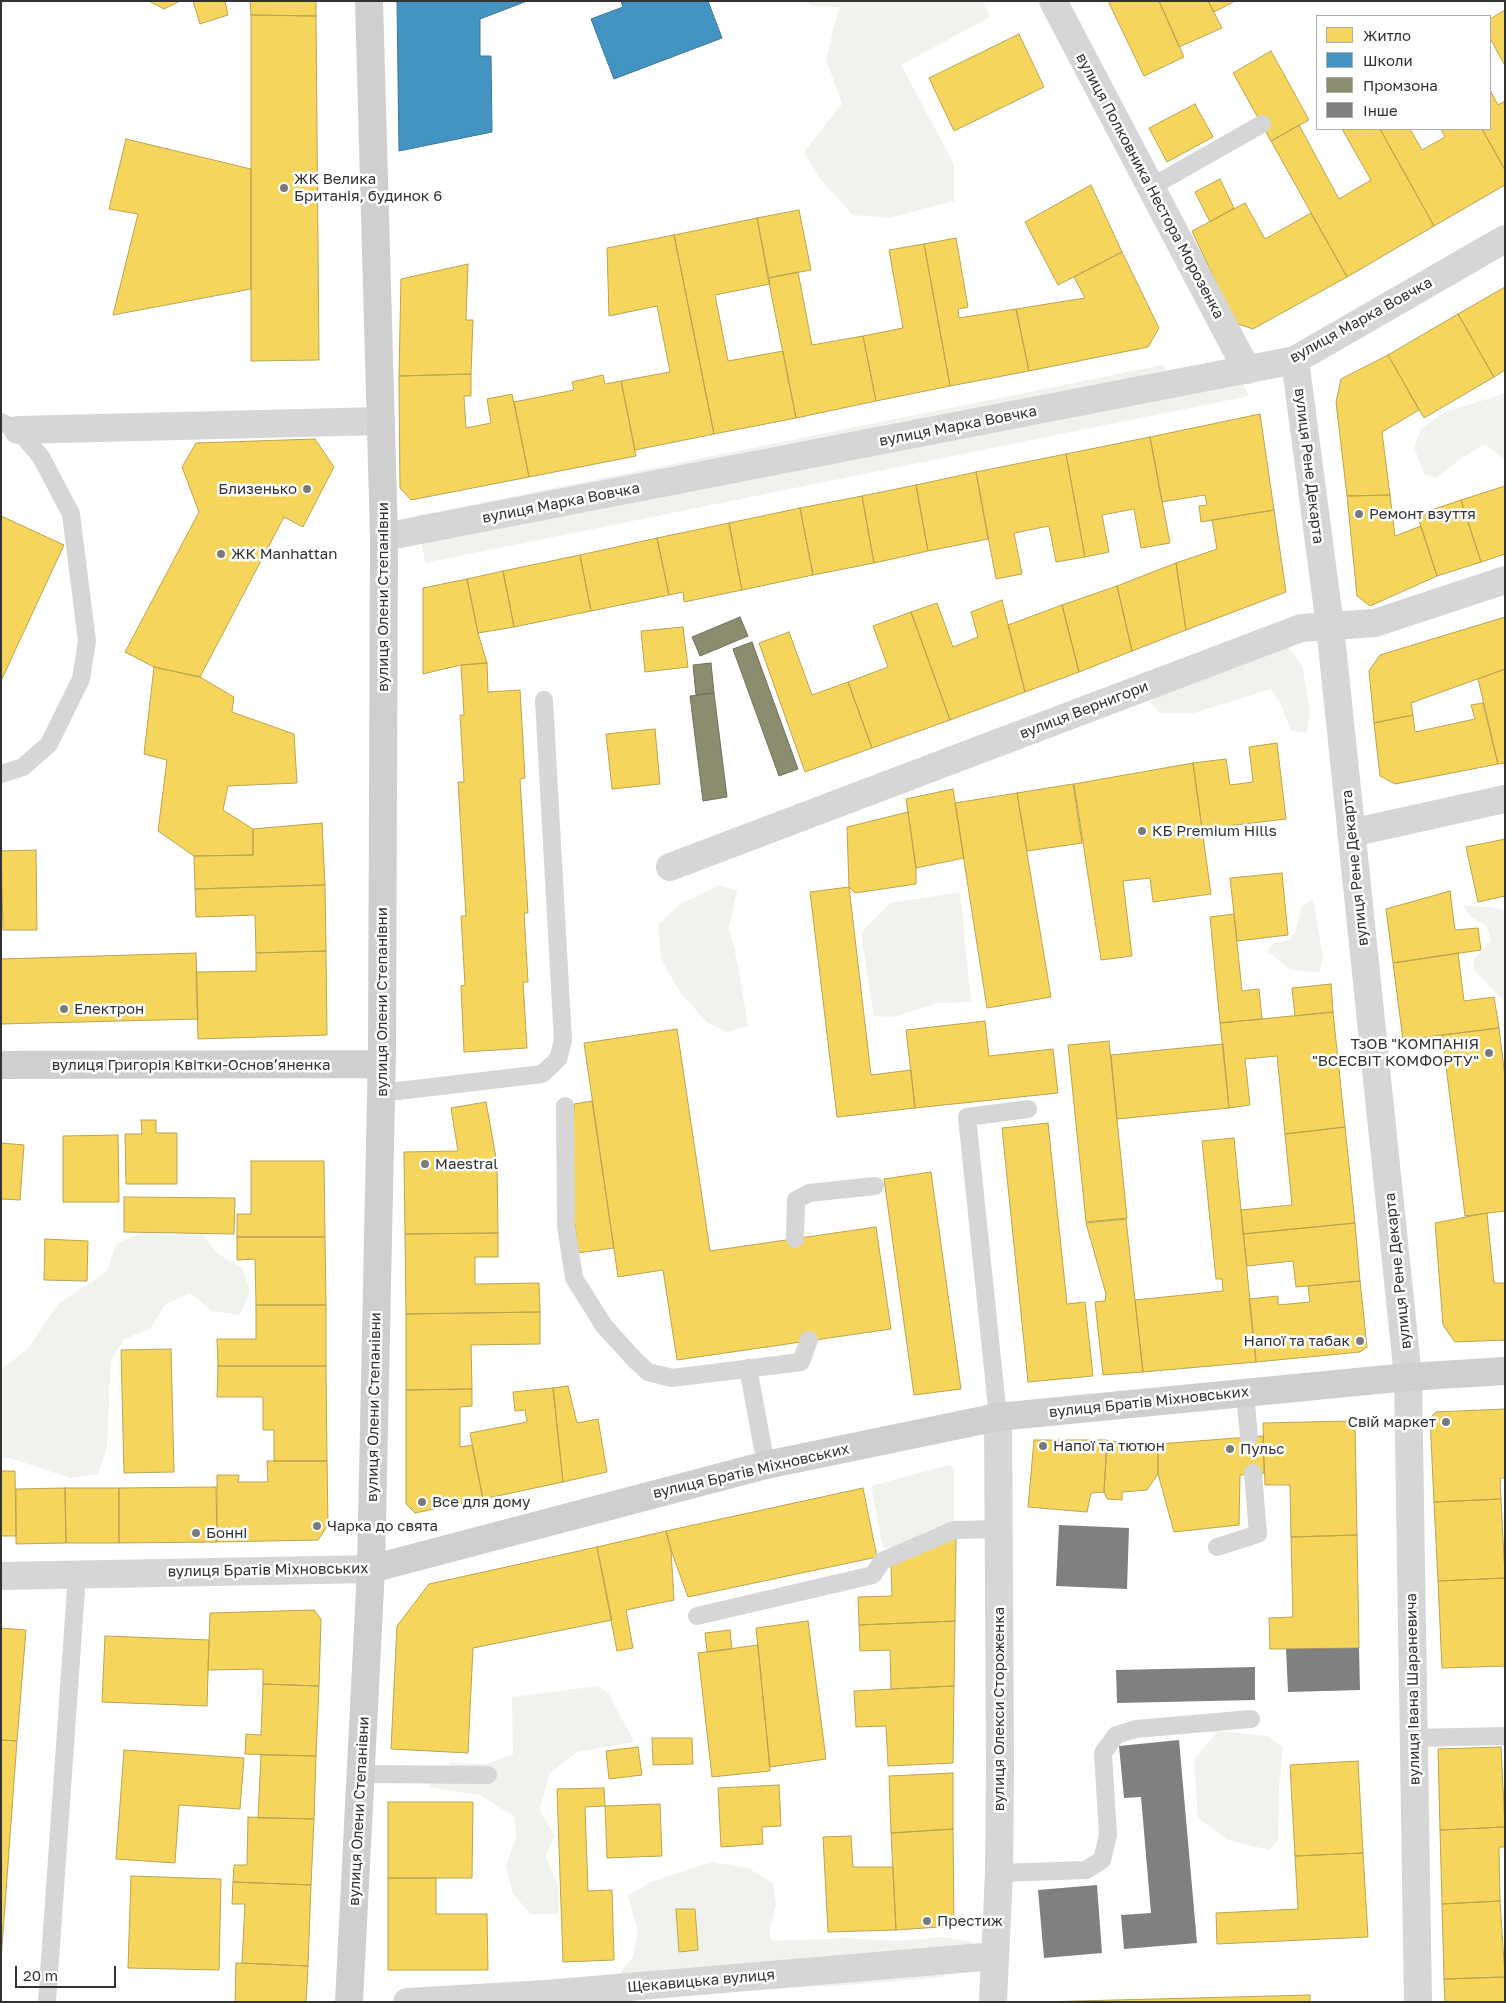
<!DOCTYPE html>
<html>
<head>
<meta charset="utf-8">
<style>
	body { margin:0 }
	#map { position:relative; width:1506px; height:2003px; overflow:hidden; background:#fff; font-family:"Golos Text",sans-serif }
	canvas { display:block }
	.frame { position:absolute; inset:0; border:2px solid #323232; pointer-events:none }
	.legend { position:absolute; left:1316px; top:15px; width:175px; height:115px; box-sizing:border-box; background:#fff; border:1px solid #adadad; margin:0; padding:6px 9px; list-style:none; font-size:15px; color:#323232 }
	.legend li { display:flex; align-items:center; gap:10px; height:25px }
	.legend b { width:25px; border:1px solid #adadad }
	.scale { position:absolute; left:15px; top:1966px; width:101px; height:22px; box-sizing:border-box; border:2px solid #323232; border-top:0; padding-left:6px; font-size:15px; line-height:18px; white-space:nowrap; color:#323232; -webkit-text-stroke:4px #fff; paint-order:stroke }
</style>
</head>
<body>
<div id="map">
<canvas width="1506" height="2003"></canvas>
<div class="frame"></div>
<ul class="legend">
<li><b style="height:14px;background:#f6d55c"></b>Житло</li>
<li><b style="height:14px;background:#4393c3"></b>Школи</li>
<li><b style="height:14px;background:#8c8c6e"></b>Промзона</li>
<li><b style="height:14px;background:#808080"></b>Інше</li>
</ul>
<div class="scale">20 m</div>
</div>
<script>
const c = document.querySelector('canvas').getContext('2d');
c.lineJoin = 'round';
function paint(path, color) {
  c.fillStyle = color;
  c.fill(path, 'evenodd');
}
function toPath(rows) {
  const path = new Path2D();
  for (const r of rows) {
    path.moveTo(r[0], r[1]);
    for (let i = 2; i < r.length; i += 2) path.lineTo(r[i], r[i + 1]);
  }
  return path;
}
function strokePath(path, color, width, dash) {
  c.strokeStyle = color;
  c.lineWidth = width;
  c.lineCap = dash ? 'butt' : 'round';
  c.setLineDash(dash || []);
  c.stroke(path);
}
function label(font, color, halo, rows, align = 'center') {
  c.font = font + ' "Golos Text",sans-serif';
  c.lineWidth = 5;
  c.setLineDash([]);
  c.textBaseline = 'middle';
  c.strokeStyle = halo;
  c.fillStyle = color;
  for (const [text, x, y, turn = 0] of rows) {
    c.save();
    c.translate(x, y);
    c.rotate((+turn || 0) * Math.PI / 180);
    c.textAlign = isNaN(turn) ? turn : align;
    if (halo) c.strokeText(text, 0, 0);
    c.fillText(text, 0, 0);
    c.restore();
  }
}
paint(toPath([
	[805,1,983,1,990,17,901,65,954,164,954,201,889,218,853,215,819,178,804,152,842,104,826,59,839,7,812,6],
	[1162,365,1175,380,418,526,416,516],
	[1240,378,1249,396,425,563,421,539],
	[1505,391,1505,460,1484,444,1459,460,1436,478,1424,474,1414,447,1421,429,1445,412,1500,395],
	[1283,641,1302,665,1310,711,1307,733,1291,731,1280,702,1271,689,1194,713,1160,713,1150,702,1161,692],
	[720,885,737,891,729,927,738,965,748,1026,727,1032,708,1023,681,994,661,959,658,925,680,904],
	[960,892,971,1002,938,1003,894,1017,874,1016,861,933,890,903],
	[1313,899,1323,957,1319,973,1289,969,1267,950,1274,943,1289,940,1296,931,1301,907],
	[1463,906,1490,907,1505,910,1505,1008,1503,1000,1473,969,1474,960,1491,941,1487,926,1471,917],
	[200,1231,217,1253,242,1268,250,1290,240,1315,212,1311,190,1293,165,1305,150,1329,124,1339,111,1360,107,1447,98,1474,70,1478,16,1460,1,1457,1,1369,27,1350,58,1304,106,1272,117,1243,143,1232,172,1235],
	[948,1465,954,1468,954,1522,894,1546,883,1548,871,1486],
	[598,1686,609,1694,634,1742,577,1752,549,1774,540,1811,555,1836,545,1856,558,1885,558,1914,530,1914,512,1892,506,1865,516,1838,515,1817,480,1795,428,1787,452,1763,487,1764,513,1754,512,1697],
	[1218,1731,1268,1736,1283,1748,1279,1785,1278,1840,1269,1850,1228,1840,1198,1818,1194,1759],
	[712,1862,748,1868,773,1883,776,1904,769,1933,772,1941,845,1938,896,1941,942,1937,974,1942,968,1962,942,1977,849,1985,733,1991,610,1985,633,1957,638,1932,628,1896,651,1882]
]), '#f0f3ed');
const homes = toPath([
	[149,1,180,1,164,9,149,1],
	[193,1,225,1,228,15,200,24,193,1],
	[250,1,316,1,316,16,251,15,250,1],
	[1112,1,1159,1,1184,57,1144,76,1109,3,1112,1],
	[1159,1,1208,1,1222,28,1179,47,1159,1],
	[1208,1,1235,1,1214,12,1208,1],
	[1505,10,1505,66,1490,38,1490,19,1505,10],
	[251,15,316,16,319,360,251,361,251,15],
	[1019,34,1044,87,954,131,929,78,1019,34],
	[1271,51,1309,120,1271,141,1233,73,1271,51],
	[1490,90,1498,105,1505,101,1505,170,1482,129,1490,129,1490,90],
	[1195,104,1213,137,1167,162,1149,128,1195,104],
	[1299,125,1339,199,1371,180,1342,129,1380,129,1434,226,1347,277,1271,141,1299,125],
	[1380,129,1410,129,1422,150,1445,137,1441,129,1482,129,1505,170,1505,185,1434,226,1380,129],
	[126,139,251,169,251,289,113,315,138,214,109,209,126,139],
	[1220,179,1234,208,1210,222,1195,192,1220,179],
	[1091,185,1122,252,1058,285,1025,222,1091,185],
	[1245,203,1265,239,1311,213,1347,277,1253,329,1235,323,1192,231,1245,203],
	[799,210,811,270,768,278,757,218,799,210],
	[757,218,770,284,715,295,728,361,783,351,796,418,714,434,674,235,757,218],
	[674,235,714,434,635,450,621,381,670,372,657,306,609,316,607,248,674,235],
	[956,238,968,307,958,309,959,318,1016,309,1029,371,950,386,924,244,956,238],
	[924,244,950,386,876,401,863,336,903,328,889,250,924,244],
	[1122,252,1159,328,1148,347,1029,371,1016,309,1085,298,1074,277,1122,252],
	[468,264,466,320,473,320,471,374,399,376,401,279,468,264],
	[798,272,812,345,863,336,876,401,796,418,768,278,798,272],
	[1505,287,1505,370,1494,377,1458,314,1505,287],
	[1458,314,1494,377,1424,418,1388,355,1458,314],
	[1388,355,1419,410,1382,432,1390,495,1347,496,1336,402,1341,379,1388,355],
	[471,374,471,396,464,396,466,428,491,423,487,399,512,394,529,477,411,500,400,488,399,376,471,374],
	[603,375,605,384,621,381,636,456,529,477,514,402,574,390,572,382,603,375],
	[1260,414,1274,510,1201,522,1199,506,1207,505,1205,495,1162,502,1150,437,1260,414],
	[1150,437,1170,543,1141,548,1134,509,1102,515,1109,552,1085,557,1066,454,1150,437],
	[315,439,334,467,303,527,284,517,200,677,154,667,125,652,199,512,182,467,196,443,315,439],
	[1066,454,1085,557,1056,562,1049,526,1014,533,1022,574,996,579,976,472,1066,454],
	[976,472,988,539,928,551,916,485,976,472],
	[916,485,928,551,874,563,862,496,916,485],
	[1505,486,1505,554,1481,562,1461,500,1505,486],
	[1390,495,1395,536,1421,526,1437,576,1370,606,1357,596,1347,496,1390,495],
	[862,496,874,563,813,575,800,508,862,496],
	[1461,500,1481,562,1437,576,1417,515,1461,500],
	[800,508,813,575,742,590,729,523,800,508],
	[1274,510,1286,592,1186,630,1176,563,1217,549,1212,520,1274,510],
	[1,516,64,545,1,681,1,516],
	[729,523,742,590,684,602,683,592,669,595,657,538,729,523],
	[657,538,669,595,591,611,580,555,657,538],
	[580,555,591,611,514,627,503,571,580,555],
	[1176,563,1186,630,1132,651,1117,586,1176,563],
	[503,571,514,627,478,633,467,579,503,571],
	[467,579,478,633,487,663,461,665,423,674,423,588,467,579],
	[1117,586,1132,651,1079,672,1062,605,1117,586],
	[1002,600,1025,692,950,720,911,612,937,603,953,647,978,637,971,612,1002,600],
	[1062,605,1079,672,1025,692,1008,625,1062,605],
	[911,612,950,720,872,748,848,682,888,667,873,626,911,612],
	[1505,617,1505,669,1411,703,1413,715,1374,723,1369,671,1380,655,1505,617],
	[683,627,688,667,645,672,641,631,683,627],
	[789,632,812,695,848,682,872,748,805,772,759,643,789,632],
	[487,663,488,692,520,690,525,778,520,779,528,913,524,913,528,982,523,982,527,1048,464,1052,461,986,465,985,461,916,466,916,458,782,464,782,460,715,464,715,461,665,487,663],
	[154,667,200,677,234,697,232,712,294,734,297,783,228,786,223,810,253,829,253,855,194,856,158,831,167,760,144,754,154,667],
	[1505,669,1505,763,1498,764,1478,679,1505,669],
	[1483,703,1498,764,1395,784,1380,776,1374,723,1413,715,1415,732,1475,719,1471,705,1483,703],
	[655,729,660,784,612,789,606,734,655,729],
	[1277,743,1286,819,1202,829,1193,763,1226,759,1230,785,1253,782,1249,747,1277,743],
	[1193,763,1211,894,1153,902,1150,878,1123,881,1132,956,1101,960,1074,784,1193,763],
	[1073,784,1082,843,1027,851,1017,793,1073,784],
	[953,789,964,858,916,868,906,799,953,789],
	[1017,793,1051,997,987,1008,955,803,1017,793],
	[908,812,916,868,916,884,855,893,849,887,847,827,908,812],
	[322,823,325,885,195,889,194,856,253,855,253,829,322,823],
	[1505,839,1505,896,1478,902,1466,847,1505,839],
	[36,850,37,930,3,930,1,851,36,850],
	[1282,873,1288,935,1237,941,1230,878,1282,873],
	[325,885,326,951,256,953,255,915,196,917,195,889,325,885],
	[849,887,871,1075,911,1070,915,1108,837,1117,810,892,849,887],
	[1450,891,1455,930,1478,928,1481,950,1393,963,1386,909,1450,891],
	[1234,914,1242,991,1259,989,1262,1019,1220,1023,1210,917,1234,914],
	[326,951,327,1035,198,1039,196,972,256,971,256,953,326,951],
	[196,953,198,1019,1,1024,1,959,196,953],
	[1458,953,1464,1001,1494,997,1499,1028,1403,1040,1393,963,1458,953],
	[1331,984,1333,1012,1295,1016,1292,988,1331,984],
	[1333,1012,1345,1127,1285,1134,1277,1056,1245,1059,1250,1105,1229,1108,1220,1023,1333,1012],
	[985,1021,989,1056,1053,1049,1058,1093,915,1108,906,1030,985,1021],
	[1499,1028,1505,1077,1505,1211,1465,1216,1442,1035,1499,1028],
	[677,1029,710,1251,876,1227,891,1329,677,1360,663,1270,618,1277,584,1043,677,1029],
	[1109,1041,1127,1218,1086,1222,1068,1045,1109,1041],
	[1223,1044,1229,1108,1117,1119,1111,1055,1223,1044],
	[592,1101,614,1248,578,1253,571,1191,574,1104,592,1101],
	[486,1102,497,1163,498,1233,405,1234,404,1152,458,1151,451,1108,486,1102],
	[141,1120,156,1120,156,1133,177,1133,177,1184,126,1184,125,1134,142,1134,141,1120],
	[1048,1123,1067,1304,1085,1302,1093,1376,1028,1382,1002,1128,1048,1123],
	[1345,1127,1355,1223,1243,1234,1241,1210,1292,1205,1285,1134,1345,1127],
	[118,1135,119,1202,63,1202,63,1136,118,1135],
	[1234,1138,1256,1362,1143,1372,1135,1300,1223,1291,1222,1279,1216,1279,1202,1141,1234,1138],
	[1,1143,24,1145,20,1200,1,1199,1,1143],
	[251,1161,324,1161,325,1237,237,1237,237,1214,251,1214,251,1161],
	[931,1172,961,1389,914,1395,884,1179,931,1172],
	[124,1197,235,1198,234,1234,124,1232,124,1197],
	[1487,1213,1494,1283,1505,1283,1505,1340,1455,1342,1443,1325,1435,1223,1487,1213],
	[1126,1219,1143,1372,1103,1375,1095,1302,1105,1301,1106,1294,1086,1223,1126,1219],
	[1355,1223,1360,1281,1296,1287,1293,1261,1247,1266,1243,1234,1355,1223],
	[498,1233,498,1257,475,1257,475,1284,539,1283,540,1312,406,1314,405,1234,498,1233],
	[237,1237,325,1237,326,1305,256,1305,255,1259,237,1260,237,1237],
	[45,1239,88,1241,87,1281,44,1280,45,1239],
	[1360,1281,1367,1347,1360,1352,1256,1362,1249,1299,1278,1296,1278,1305,1310,1302,1308,1286,1360,1281],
	[256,1305,326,1305,326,1366,218,1366,217,1339,256,1339,256,1305],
	[540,1312,540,1344,471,1345,472,1389,406,1390,406,1314,540,1312],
	[171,1349,174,1472,124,1473,121,1350,171,1349],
	[218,1366,326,1366,327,1461,274,1461,274,1430,263,1430,263,1397,217,1397,218,1366],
	[568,1386,577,1423,598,1419,607,1472,563,1482,553,1388,568,1386],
	[553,1388,563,1482,483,1499,470,1433,527,1422,525,1410,515,1411,513,1392,553,1388],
	[472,1389,472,1406,460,1407,460,1447,472,1445,483,1499,415,1513,406,1504,406,1390,472,1389],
	[1505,1409,1505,1478,1500,1478,1501,1499,1434,1502,1430,1418,1436,1412,1505,1409],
	[1348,1421,1355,1428,1357,1535,1291,1537,1290,1485,1265,1485,1263,1423,1348,1421],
	[1263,1436,1264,1473,1240,1475,1239,1525,1174,1532,1158,1474,1158,1444,1263,1436],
	[1034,1440,1107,1440,1104,1492,1091,1493,1087,1512,1028,1507,1034,1440],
	[1107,1441,1158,1444,1158,1474,1147,1490,1122,1492,1122,1500,1107,1499,1104,1492,1107,1441],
	[267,1461,327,1461,328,1525,318,1540,217,1542,217,1475,239,1475,238,1482,268,1482,267,1461],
	[1,1471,15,1471,16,1536,1,1536,1,1471],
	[216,1487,217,1542,119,1543,119,1488,216,1487],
	[65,1488,119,1488,119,1543,66,1543,65,1488],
	[65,1488,66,1543,16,1544,16,1489,65,1488],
	[863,1488,877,1557,688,1597,671,1550,666,1531,863,1488],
	[1501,1499,1505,1578,1438,1581,1434,1502,1501,1499],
	[666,1531,671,1550,674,1600,626,1610,633,1648,617,1651,597,1547,666,1531],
	[1357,1535,1359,1648,1270,1649,1269,1618,1293,1617,1291,1537,1357,1535],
	[956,1537,955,1621,859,1625,858,1597,892,1596,891,1564,956,1537],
	[597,1547,612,1620,473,1648,468,1753,391,1749,397,1626,429,1584,597,1547],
	[1505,1578,1505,1666,1442,1668,1438,1581,1505,1578],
	[314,1610,321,1619,319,1686,263,1684,263,1669,208,1670,210,1613,314,1610],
	[808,1621,826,1759,770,1767,756,1628,808,1621],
	[955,1621,954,1686,891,1689,890,1650,860,1651,859,1625,955,1621],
	[1,1628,26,1630,17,1741,1,1740,1,1628],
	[730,1630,732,1649,707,1652,705,1633,730,1630],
	[105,1636,209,1640,207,1706,102,1702,105,1636],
	[758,1645,770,1771,712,1777,698,1653,758,1645],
	[263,1684,319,1686,316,1756,245,1754,246,1734,261,1735,263,1684],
	[954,1686,953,1763,888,1766,886,1726,856,1727,854,1691,954,1686],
	[652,1738,692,1738,693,1764,653,1765,652,1738],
	[1,1740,17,1741,1,1960,1,1740],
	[638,1747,642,1775,609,1779,606,1751,638,1747],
	[1501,1747,1505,1827,1440,1830,1438,1749,1501,1747],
	[124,1750,244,1758,240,1809,179,1805,175,1863,116,1859,124,1750],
	[261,1755,316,1756,314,1819,258,1818,261,1755],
	[1358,1761,1363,1853,1295,1856,1290,1765,1358,1761],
	[953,1773,953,1829,891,1833,889,1776,953,1773],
	[779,1785,781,1826,762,1827,763,1844,721,1847,718,1788,779,1785],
	[604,1788,605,1806,585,1807,588,1891,612,1890,614,1960,563,1962,557,1789,604,1788],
	[388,1802,473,1802,472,1878,388,1878,388,1802],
	[660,1804,662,1856,607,1858,605,1806,660,1804],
	[248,1817,314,1819,311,1885,233,1882,234,1865,247,1865,248,1817],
	[1505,1827,1505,1847,1499,1847,1500,1901,1442,1904,1440,1830,1505,1827],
	[953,1829,954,1926,896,1930,891,1833,953,1829],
	[851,1836,853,1867,893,1867,896,1930,828,1932,823,1837,851,1836],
	[1363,1853,1368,1937,1217,1944,1216,1913,1298,1909,1295,1856,1363,1853],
	[131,1876,221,1879,219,1970,128,1968,131,1876],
	[388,1878,436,1878,436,1914,487,1914,488,1970,388,1970,388,1878],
	[233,1882,311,1885,308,1966,242,1963,245,1904,232,1904,233,1882],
	[1500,1901,1505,1977,1444,1979,1442,1904,1500,1901],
	[676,1909,695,1909,698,1950,679,1952,676,1909],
	[236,1963,308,1966,306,2002,235,2002,236,1963],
	[1505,1977,1505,2002,1445,2002,1444,1979,1505,1977],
	[1310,1995,1310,2002,1038,2002,1310,1995]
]);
paint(homes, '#f6d55c');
strokePath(homes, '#bba44f', 1);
const schools = toPath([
	[397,1,527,1,480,19,480,56,491,56,492,132,399,151,397,1],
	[621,1,708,1,722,38,614,79,591,19,623,7,621,1]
]);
paint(schools, '#4393c3');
strokePath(schools, '#3e7698', 1);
const industry = toPath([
	[740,617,748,636,700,656,692,637,740,617],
	[752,642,798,769,779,776,733,649,752,642],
	[711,663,714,693,696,695,693,665,711,663],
	[714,693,727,797,703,801,690,696,714,693]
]);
paint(industry, '#8c8c6e');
strokePath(industry, '#71715c', 1);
paint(toPath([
	[1059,1525,1129,1528,1127,1589,1056,1586],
	[1359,1648,1360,1690,1288,1692,1286,1649],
	[1255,1667,1255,1700,1117,1703,1116,1670],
	[1179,1740,1197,1943,1124,1949,1121,1915,1151,1913,1141,1797,1124,1798,1119,1746],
	[1097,1885,1102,1953,1044,1958,1038,1890]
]), '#808080');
strokePath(toPath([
	[1151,187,1262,124],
	[1,422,18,430,41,457,71,514,87,641,81,679,49,744,23,767,1,774],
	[381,1093,542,1074,558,1059,563,1041,544,700],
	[565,1106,566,1226,574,1278,604,1326,635,1360,648,1372,672,1378,801,1362,809,1340],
	[795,1239,796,1200,809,1193,875,1186],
	[748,1368,766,1465],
	[1245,1393,1249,1437],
	[998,1417,967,1117,1028,1109],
	[1217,1547,1258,1534,1253,1473],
	[697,1616,873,1575,882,1561,954,1530,999,1529],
	[1413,1738,1505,1736],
	[361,1774,488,1775],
	[999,1873,1086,1870,1102,1860,1108,1835,1103,1753,1116,1735,1136,1729,1251,1719],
	[47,2002,77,1574]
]), '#d6d6d6', 18);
strokePath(toPath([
	[1053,1,1247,370],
	[1295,360,1330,626,1408,1377,1418,2002],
	[18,430,381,421],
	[384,537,1295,360,1505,239],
	[1351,833,1505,799],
	[670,867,1301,628,1375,623,1505,580],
	[1,1576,371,1569],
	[407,2002,546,1994,995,1956],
	[993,2002,999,1873,1000,1766,998,1417]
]), '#d6d6d6', 28);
strokePath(toPath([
	[1,1065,381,1064],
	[371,1569,766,1465,998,1417,1408,1377,1505,1371],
	[349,2002,371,1569,382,1050,384,537,369,1]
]), '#cfcfcf', 28);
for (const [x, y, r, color] of [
	[284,188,5,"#7a7a7a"],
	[307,489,5,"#7a7a7a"],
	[1359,514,5,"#7a7a7a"],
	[221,554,5,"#7a7a7a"],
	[1142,831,5,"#7a7a7a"],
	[64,1009,5,"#7a7a7a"],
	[1489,1053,5,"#7a7a7a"],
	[425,1164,5,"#7a7a7a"],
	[1360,1341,5,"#7a7a7a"],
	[1446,1422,5,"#7a7a7a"],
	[1043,1446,5,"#7a7a7a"],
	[1230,1449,5,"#7a7a7a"],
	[422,1502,5,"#7a7a7a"],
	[317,1526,5,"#7a7a7a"],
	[196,1533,5,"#7a7a7a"],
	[927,1921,5,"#7a7a7a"]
]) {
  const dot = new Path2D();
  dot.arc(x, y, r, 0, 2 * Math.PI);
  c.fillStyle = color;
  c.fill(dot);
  strokePath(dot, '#fff', 2);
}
label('15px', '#323232', '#fff', [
	["ЖК Велика",294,179],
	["Британія, будинок 6",294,196],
	["Близенько",297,489,"right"],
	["Ремонт взуття",1369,514],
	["ЖК Manhattan",231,554],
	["КБ Premium Hills",1152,831],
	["Електрон",74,1009],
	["ТзОВ \"КОМПАНІЯ",1479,1044,"right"],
	["\"ВСЕСВІТ КОМФОРТУ\"",1479,1061,"right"],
	["Maestral",435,1164],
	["Напої та табак",1350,1341,"right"],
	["Свій маркет",1436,1422,"right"],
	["Напої та тютюн",1053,1446],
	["Пульс",1240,1449],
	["Все для дому",432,1502],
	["Чарка до свята",327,1526],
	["Бонні",206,1533],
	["Престиж",937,1921]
], 'left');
label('15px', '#323232', '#fff', [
	["вулиця Полковника Нестора Морозенка",1150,186,62],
	["вулиця Марка Вовчка",1361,320,-29],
	["вулиця Марка Вовчка",958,426,-11],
	["вулиця Рене Декарта",1309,466,83],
	["вулиця Марка Вовчка",561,503,-11],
	["вулиця Олени Степанівни",383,597,-90],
	["вулиця Вернигори",1084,710,-21],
	["вулиця Рене Декарта",1355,868,-96],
	["вулиця Олени Степанівни",382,1002,-90],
	["вулиця Григорія Квітки-Основʼяненка",191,1065],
	["вулиця Рене Декарта",1398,1271,-96],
	["вулиця Братів Міхновських",1149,1402,-6],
	["вулиця Олени Степанівни",374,1407,-89],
	["вулиця Братів Міхновських",751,1471,-13],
	["вулиця Братів Міхновських",268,1570,-1],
	["вулиця Івана Шараневича",1413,1689,-91],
	["вулиця Олекси Стороженка",999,1709,-90],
	["вулиця Олени Степанівни",359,1811,-87],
	["Щекавицька вулиця",701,1981,-5]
]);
</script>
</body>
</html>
